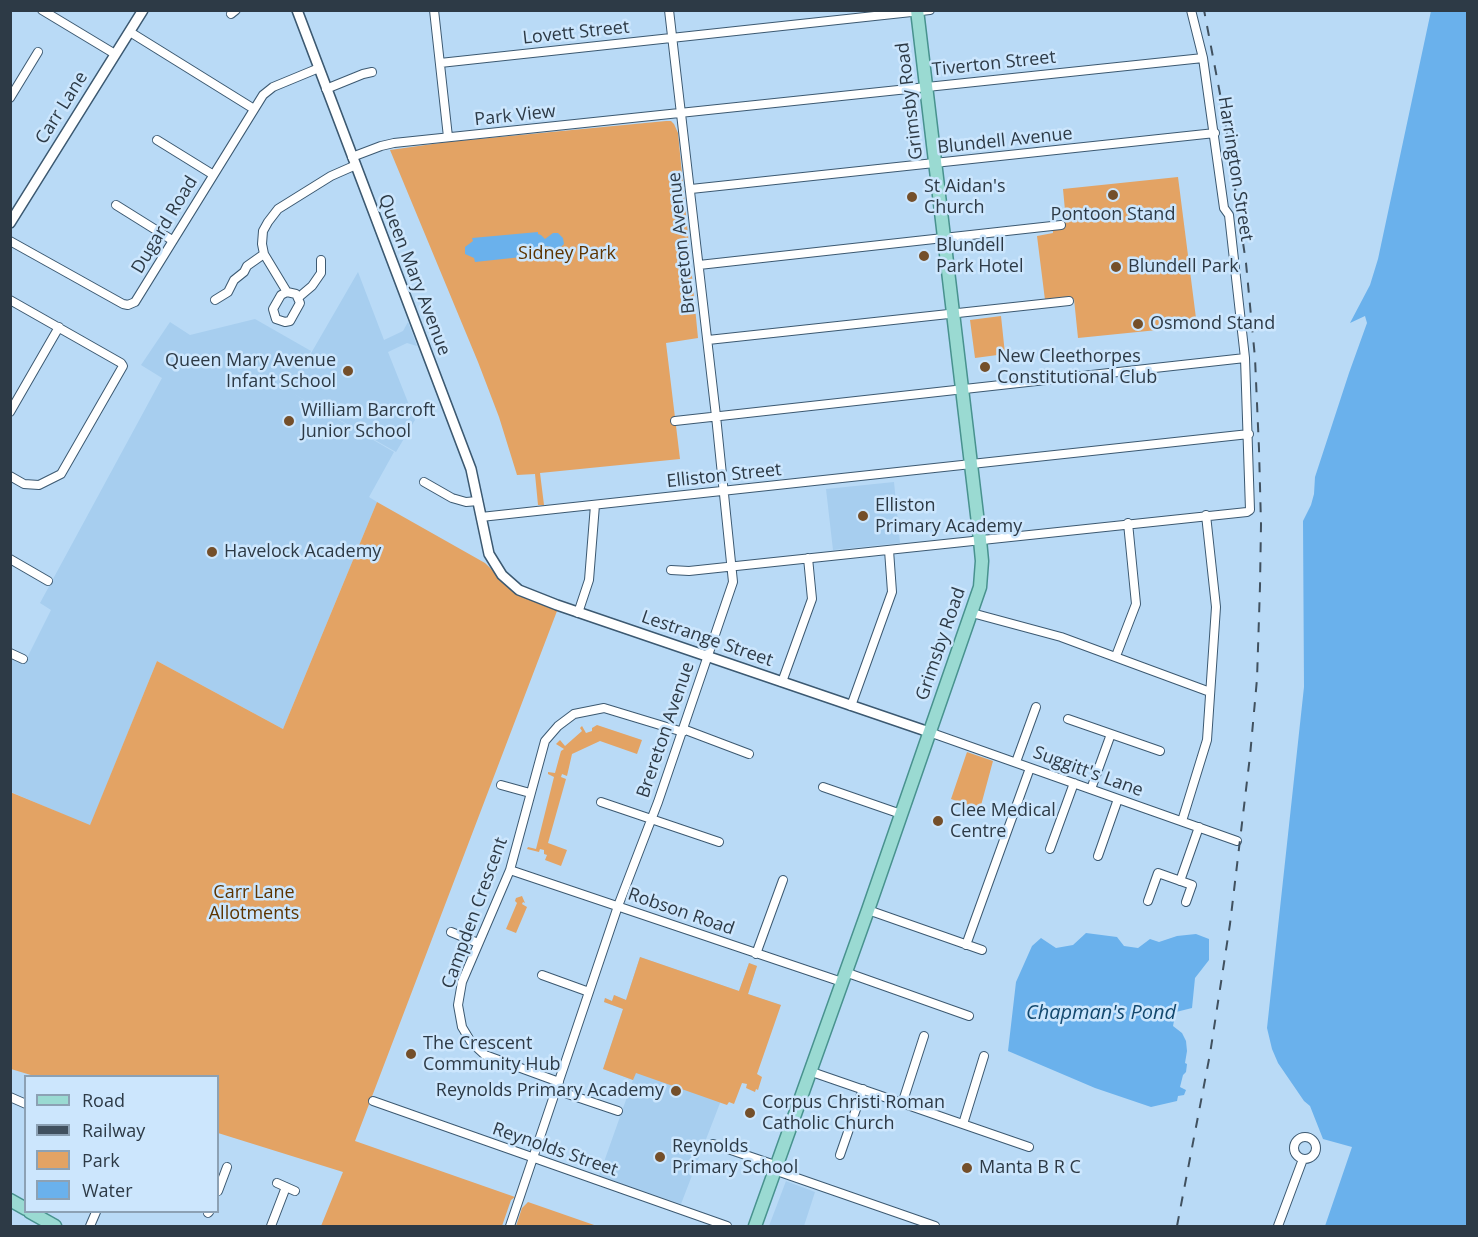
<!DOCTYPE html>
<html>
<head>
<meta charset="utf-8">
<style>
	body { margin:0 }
	#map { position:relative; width:1478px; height:1237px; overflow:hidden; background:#b9daf6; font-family:"Open Sans",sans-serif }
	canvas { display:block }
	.frame { position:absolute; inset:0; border:12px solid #2d3a46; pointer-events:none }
	.legend { position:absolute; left:24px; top:1075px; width:195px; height:138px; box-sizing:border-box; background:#cce6fd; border:2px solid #8ca1b4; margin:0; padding:8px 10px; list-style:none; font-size:18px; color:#2d3a46 }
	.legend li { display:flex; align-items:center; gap:12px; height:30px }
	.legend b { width:30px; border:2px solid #8ca1b4 }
</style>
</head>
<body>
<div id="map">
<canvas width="1478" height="1237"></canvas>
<div class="frame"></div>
<ul class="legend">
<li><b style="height:8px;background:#9adad2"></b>Road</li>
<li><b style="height:8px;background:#41515f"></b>Railway</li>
<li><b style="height:16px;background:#e3a364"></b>Park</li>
<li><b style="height:16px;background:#6ab1ec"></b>Water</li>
</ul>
</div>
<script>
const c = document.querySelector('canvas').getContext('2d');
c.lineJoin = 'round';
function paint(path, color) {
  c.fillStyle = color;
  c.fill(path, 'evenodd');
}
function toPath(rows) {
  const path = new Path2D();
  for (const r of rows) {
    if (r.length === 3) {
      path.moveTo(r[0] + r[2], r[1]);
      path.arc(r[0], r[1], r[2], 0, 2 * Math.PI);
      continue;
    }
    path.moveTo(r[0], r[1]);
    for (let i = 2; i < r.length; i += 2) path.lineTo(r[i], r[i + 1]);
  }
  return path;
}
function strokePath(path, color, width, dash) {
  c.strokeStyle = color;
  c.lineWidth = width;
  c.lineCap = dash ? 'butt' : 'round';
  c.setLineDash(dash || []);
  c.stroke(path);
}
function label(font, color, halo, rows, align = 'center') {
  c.font = font + ' "Open Sans",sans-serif';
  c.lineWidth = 5;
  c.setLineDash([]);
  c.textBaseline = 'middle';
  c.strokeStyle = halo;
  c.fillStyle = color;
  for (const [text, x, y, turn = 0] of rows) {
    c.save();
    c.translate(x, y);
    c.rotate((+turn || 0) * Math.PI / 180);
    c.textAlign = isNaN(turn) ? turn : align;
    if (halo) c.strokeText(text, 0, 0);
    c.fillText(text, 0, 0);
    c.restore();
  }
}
paint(toPath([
	[358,272,384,340,403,331,408,322,417,346,407,343,388,352,415,420,396,452,289,391,394,452,369,497,377,502,283,729,157,661,90,826,11,792,10,658,24,664,51,610,40,603,162,378,141,365,170,322,190,335,255,319,311,351,299,374],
	[894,482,900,543,833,550,826,489],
	[640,957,739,991,749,963,757,966,748,994,781,1005,732,1072,681,1204,599,1176,633,1080,603,1069,623,1009,604,1002,605,998,612,1001,614,995,626,1000],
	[786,1181,815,1192,804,1226,769,1226]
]), '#a7ceef');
paint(toPath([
	[666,121,671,121,674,124,678,133,698,338,666,343,680,459,540,473,544,505,538,505,535,474,517,475,499,417,478,362,390,150,447,142],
	[1178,177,1197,326,1078,338,1074,299,1045,300,1037,236,1053,233,1052,223,1066,221,1063,189],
	[1001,316,1005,354,975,358,970,320],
	[377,502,485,563,513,590,557,611,355,1141,515,1197,511,1200,502,1226,321,1226,343,1172,218,1133,218,1076,34,1076,11,1069,10,792,90,825,157,661,283,729],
	[597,725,642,740,637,754,600,741,572,754,567,776,562,774,561,777,566,779,548,843,567,850,561,866,545,860,547,855,544,854,544,850,540,849,539,852,527,849,528,847,536,849,554,777,548,774,548,772,555,773,561,751,564,749,556,744,560,740,565,746,582,731,580,728,582,726,586,733,592,731,592,728],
	[967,752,993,761,980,809,951,799],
	[522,896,525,903,523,902,522,904,527,907,516,933,506,929,517,903,515,901,516,898],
	[640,957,739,991,749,963,757,966,748,994,781,1005,757,1074,762,1077,758,1090,756,1089,755,1092,746,1088,747,1084,742,1083,734,1104,729,1102,727,1105,636,1073,633,1080,603,1069,623,1009,604,1002,605,998,612,1001,614,995,626,1000],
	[528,1202,597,1226,516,1226,522,1208]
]), '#e3a364');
paint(toPath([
	[1431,11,1468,11,1467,1226,1325,1226,1352,1147,1323,1139,1310,1106,1304,1101,1278,1063,1272,1049,1267,1028,1304,687,1303,521,1311,505,1314,494,1315,477,1349,373,1367,323,1365,316,1350,323,1370,285,1378,259],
	[538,232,538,234,541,235,545,239,553,233,558,233,563,238,564,244,560,248,555,249,546,246,540,252,540,255,475,262,474,258,465,254,465,247,473,241,472,238],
	[1086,933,1117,937,1124,946,1138,948,1150,939,1159,942,1177,936,1196,934,1209,939,1209,960,1195,978,1192,1008,1176,1012,1175,1016,1173,1026,1182,1033,1186,1041,1187,1051,1185,1063,1187,1064,1186,1072,1183,1075,1180,1087,1186,1090,1184,1095,1178,1096,1177,1101,1151,1107,1095,1088,1008,1051,1016,982,1032,946,1041,938,1056,948,1073,945]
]), '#6ab1ec');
const minor = toPath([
	[42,10,115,54],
	[434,10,448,137],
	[231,14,236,10],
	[130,32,254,109],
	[440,63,930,10],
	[326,89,363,74,372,72],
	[10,98,38,52],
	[157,140,212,174],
	[352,157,381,146,394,143,1203,58],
	[691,189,1215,133],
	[116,205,172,240],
	[10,241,123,304,128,305,135,302,263,95,273,87,319,68],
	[699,265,1061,225],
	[287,292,264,254,262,244,263,231,268,222,278,209,331,176,356,165],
	[287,292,296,294,300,303,290,321,285,322,276,319,273,309,281,295,287,292],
	[299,297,312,286,321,273,321,260],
	[10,300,121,363,123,366,61,474,39,485,24,484,10,476],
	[215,300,228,292,234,280,244,272,247,266,264,254],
	[708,340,1069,301],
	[10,412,59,327],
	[675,421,1245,358],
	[424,482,452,498,466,502,478,501],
	[481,517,1249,434],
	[10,559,48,581],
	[671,570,689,571,1247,512,1250,510,1245,358,1229,215,1224,208,1203,58,1191,10],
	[578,613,589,580,595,505],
	[972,613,1061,637,1210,692],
	[10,653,23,659],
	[1116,656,1136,604,1128,523],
	[782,682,812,599,808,558],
	[851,706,892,592,889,550],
	[1068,719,1160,751],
	[683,729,749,754],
	[929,732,1237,841],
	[1016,762,1036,707],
	[501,785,530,793],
	[823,787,901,814],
	[1091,789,1111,734],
	[601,802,719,842],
	[1182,821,1207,740,1216,607,1206,515],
	[1050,849,1074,783],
	[1098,856,1118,799],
	[510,870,842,982],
	[1180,881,1199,827],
	[1148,901,1158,873,1192,885,1186,902],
	[868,910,982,950],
	[451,932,478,943],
	[966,945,1030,768],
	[756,954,783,880],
	[845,972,969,1016],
	[542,975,589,992],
	[809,1071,1029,1147],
	[559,1082,485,1055,471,1042,462,1027,458,1005,462,982,510,870,545,741,558,726,574,714,604,708,683,732],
	[556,1090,618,1111],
	[10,1097,26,1104],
	[373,1101,727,1226],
	[902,1104,924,1036],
	[963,1124,984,1056],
	[1305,1148,11],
	[713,1144,775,1165],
	[840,1155,863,1089],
	[774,1170,935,1226],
	[277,1183,295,1191],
	[218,1191,227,1167],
	[208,1213,209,1212],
	[90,1226,96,1212],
	[271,1226,286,1187],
	[510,1226,618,906,658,802,733,582,716,416,669,10],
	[1278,1226,1303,1159]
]);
const tertiary = toPath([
	[297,10,471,469,489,554,502,575,519,590,557,605,929,732],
	[10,223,143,10]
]);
const primary = toPath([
	[10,1200,26,1209],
	[30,1212,55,1226],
	[755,1226,868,910,980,587,982,561,980,540,917,10]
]);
strokePath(minor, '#3c5971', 10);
strokePath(tertiary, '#3c5971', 12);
strokePath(primary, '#48928e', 15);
strokePath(minor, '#fff', 8);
strokePath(tertiary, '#fff', 9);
strokePath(primary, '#9adad2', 12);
strokePath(toPath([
	[1177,1226,1210,1054,1230,924,1250,756,1257,679,1260,586,1261,524,1259,449,1255,358,1246,263,1225,120,1204,10]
]), '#41515f', 2, [10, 10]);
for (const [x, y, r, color] of [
	[1113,195,6,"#744f2a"],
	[912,197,6,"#744f2a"],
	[924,256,6,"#744f2a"],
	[1116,267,6,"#744f2a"],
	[1138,324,6,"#744f2a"],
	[985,367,6,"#744f2a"],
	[348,371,6,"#744f2a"],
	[289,421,6,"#744f2a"],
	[863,516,6,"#744f2a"],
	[212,552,6,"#744f2a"],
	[938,821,6,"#744f2a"],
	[411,1054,6,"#744f2a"],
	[676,1091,6,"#744f2a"],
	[750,1113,6,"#744f2a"],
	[660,1157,6,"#744f2a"],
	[967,1168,6,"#744f2a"]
]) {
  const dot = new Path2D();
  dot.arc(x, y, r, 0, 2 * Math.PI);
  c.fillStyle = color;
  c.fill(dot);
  strokePath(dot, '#cce6fd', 2);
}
label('18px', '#2d3a46', '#cce6fd', [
	["Lovett Street",576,33,-6],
	["Tiverton Street",994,64,-6],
	["Grimsby Road",910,101,-97],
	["Carr Lane",62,108,-58],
	["Park View",515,116,-6],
	["Blundell Avenue",1005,141,-6],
	["Harrington Street",1235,169,81],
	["Dugard Road",165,225,-59],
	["Brereton Avenue",682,243,-96],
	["Queen Mary Avenue",414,275,69],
	["Elliston Street",724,476,-6],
	["Lestrange Street",707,639,19],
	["Grimsby Road",941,644,-71],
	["Brereton Avenue",666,730,-71],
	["Suggitt's Lane",1088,772,20],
	["Robson Road",681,912,19],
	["Campden Crescent",475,913,-70],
	["Reynolds Street",555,1150,19]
]);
label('18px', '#2d3a46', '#cce6fd', [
	["St Aidan's",924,187],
	["Church",924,208],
	["Pontoon Stand",1113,215,"center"],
	["Blundell",936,246],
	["Park Hotel",936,267],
	["Blundell Park",1128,267],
	["Osmond Stand",1150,324],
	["New Cleethorpes",997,357],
	["Constitutional Club",997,378],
	["Queen Mary Avenue",336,361,"right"],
	["Infant School",336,382,"right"],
	["William Barcroft",301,411],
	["Junior School",301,432],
	["Elliston",875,506],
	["Primary Academy",875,527],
	["Havelock Academy",224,552],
	["Clee Medical",950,811],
	["Centre",950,832],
	["The Crescent",423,1044],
	["Community Hub",423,1065],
	["Reynolds Primary Academy",664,1091,"right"],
	["Corpus Christi Roman",762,1103],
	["Catholic Church",762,1124],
	["Reynolds",672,1147],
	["Primary School",672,1168],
	["Manta B R C",979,1168]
], 'left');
label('18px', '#5d3400', '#cce6fd', [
	["Sidney Park",567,254],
	["Carr Lane",254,893],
	["Allotments",254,914]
]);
label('italic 20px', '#13496f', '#cce6fd', [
	["Chapman's Pond",1101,1013]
]);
</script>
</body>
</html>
